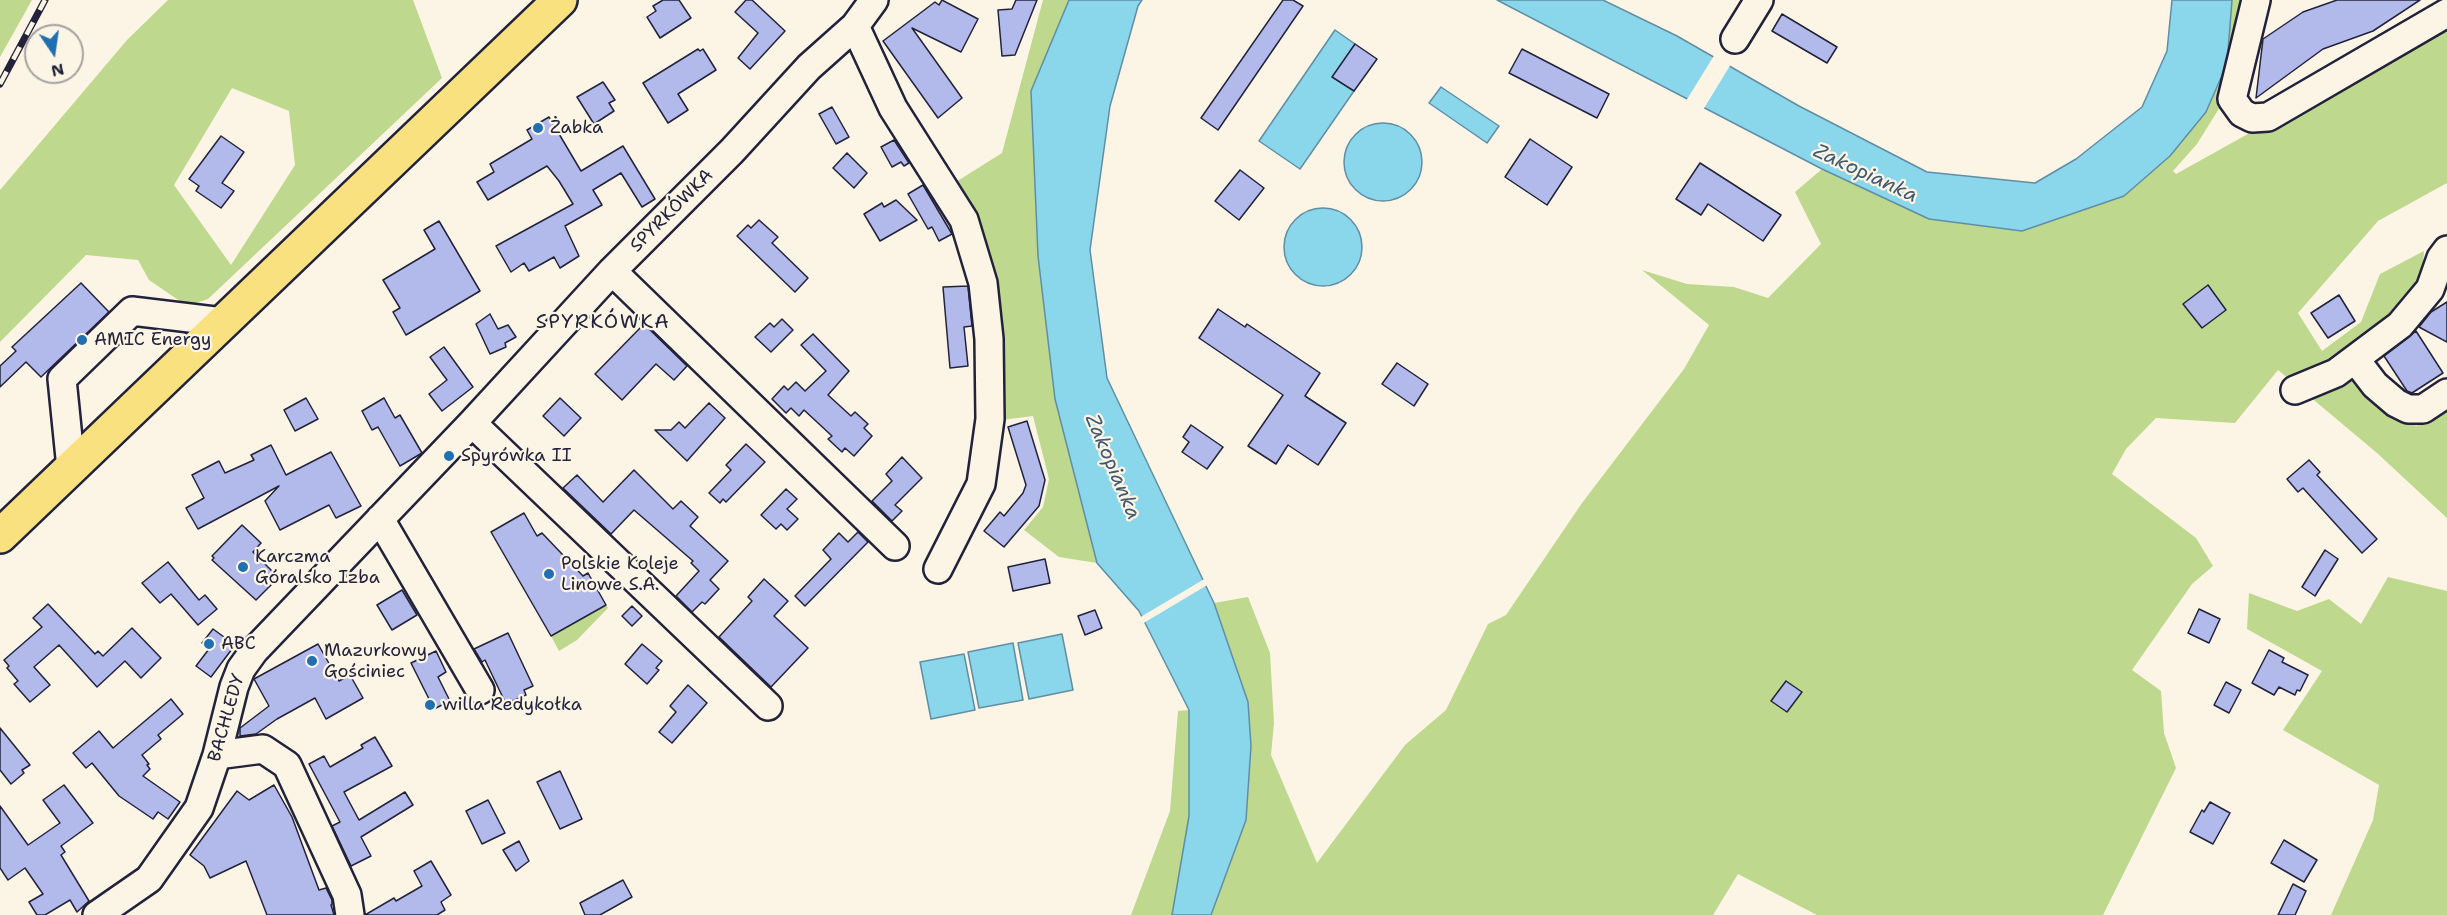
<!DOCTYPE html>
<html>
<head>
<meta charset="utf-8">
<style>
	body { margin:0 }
	#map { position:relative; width:2447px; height:915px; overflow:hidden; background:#fcf5e5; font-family:"Shantell Sans",sans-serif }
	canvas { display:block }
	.north { position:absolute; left:24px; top:24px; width:60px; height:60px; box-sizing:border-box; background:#fcf5e5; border:2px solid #a5a1a1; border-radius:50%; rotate:167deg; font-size:16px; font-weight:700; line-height:24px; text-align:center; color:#22223b }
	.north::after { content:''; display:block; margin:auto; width:21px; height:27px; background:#1f6fb2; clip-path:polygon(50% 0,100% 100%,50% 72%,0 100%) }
</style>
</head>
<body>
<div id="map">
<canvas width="2447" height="915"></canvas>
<div class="north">N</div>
</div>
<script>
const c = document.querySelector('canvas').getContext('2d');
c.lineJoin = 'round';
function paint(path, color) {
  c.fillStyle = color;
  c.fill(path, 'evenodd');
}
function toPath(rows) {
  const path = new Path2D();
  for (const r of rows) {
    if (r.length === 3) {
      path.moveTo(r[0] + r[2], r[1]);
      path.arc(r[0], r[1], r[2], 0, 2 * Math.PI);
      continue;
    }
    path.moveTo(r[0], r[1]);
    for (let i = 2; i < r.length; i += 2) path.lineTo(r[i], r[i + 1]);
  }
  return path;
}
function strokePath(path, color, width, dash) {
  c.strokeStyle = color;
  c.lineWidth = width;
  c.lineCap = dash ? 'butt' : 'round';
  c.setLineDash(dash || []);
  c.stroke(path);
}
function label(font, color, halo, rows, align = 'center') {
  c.font = font + ' "Shantell Sans",sans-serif';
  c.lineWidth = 4.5;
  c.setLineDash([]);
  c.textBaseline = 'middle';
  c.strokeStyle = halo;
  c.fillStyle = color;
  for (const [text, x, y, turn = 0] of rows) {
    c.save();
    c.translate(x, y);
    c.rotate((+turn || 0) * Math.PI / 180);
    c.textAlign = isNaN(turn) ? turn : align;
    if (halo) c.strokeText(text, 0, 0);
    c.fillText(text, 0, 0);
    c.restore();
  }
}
paint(toPath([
	[0,0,32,0,0,57],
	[168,0,413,0,442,78,208,299,187,306,149,280,138,260,86,255,0,342,0,190,127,40],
	[232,88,289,111,295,165,231,265,174,185],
	[1043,0,1069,0,1031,91,1038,256,1055,399,1097,563,1059,557,1024,530,1043,507,1049,479,1033,416,994,421,994,386,948,187,1002,153],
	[2232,0,2245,0,2227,84,2220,107,2197,144,2173,171,2176,174,2447,23,2447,183,2378,221,2298,313,2322,351,2361,322,2380,274,2424,251,2421,293,2342,363,2416,426,2447,404,2447,518,2377,453,2278,370,2235,423,2156,418,2126,449,2112,474,2196,538,2213,566,2192,584,2132,670,2161,691,2164,733,2176,768,2103,915,1817,915,1738,874,1713,915,1211,915,1246,820,1251,746,1248,702,1214,603,1248,597,1270,653,1274,723,1271,755,1317,863,1405,745,1446,710,1488,624,1506,615,1582,503,1684,369,1709,325,1642,270,1687,284,1734,287,1768,298,1821,244,1795,192,1822,169,1929,219,2021,231,2122,197,2227,64],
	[2388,577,2447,591,2447,915,2331,915,2373,820,2379,785,2283,730,2322,671,2247,629,2249,593,2297,611,2329,599,2361,624],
	[606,605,608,608,577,640,559,651,551,636],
	[1189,710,1189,816,1172,915,1131,915,1170,811,1178,711]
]), '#bed88e');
const water = toPath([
	[1069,0,1142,0,1138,6,1110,106,1090,250,1107,378,1214,603,1248,702,1251,746,1246,820,1211,915,1172,915,1189,816,1189,710,1139,611,1097,563,1055,399,1038,256,1031,91,1069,0],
	[1497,0,1603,0,1677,36,1799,106,1927,172,2035,183,2076,159,2142,107,2167,51,2172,0,2232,0,2227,64,2206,112,2170,156,2124,196,2022,231,1929,219,1822,169,1497,0],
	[1335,30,1355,44,1333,77,1354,91,1300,169,1259,141,1335,30],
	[1441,87,1499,126,1487,143,1429,103,1441,87],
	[1383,162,39],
	[1323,247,39],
	[1062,634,1073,690,1029,699,1018,643,1062,634],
	[1013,643,1023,700,979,708,968,652,1013,643],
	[964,654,975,710,931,719,920,662,964,654]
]);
paint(water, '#8ad6eb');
strokePath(water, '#608ea5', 1.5);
paint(toPath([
	[1715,54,1731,64,1703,110,1686,101],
	[1206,578,1209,584,1142,624,1139,618]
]), '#fcf5e5');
const building = toPath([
	[663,0,679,0,691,18,660,38,647,17,656,11,653,6,663,0],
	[746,0,752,0,785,31,750,69,738,58,758,33,735,12,746,0],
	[942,0,978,19,961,52,912,28,962,98,938,118,883,41,935,2,939,5,942,0],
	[1016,0,1037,0,1015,55,1002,56,998,10,1012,9,1016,0],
	[1283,0,1293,0,1303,6,1218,130,1201,118,1283,0],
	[2337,0,2420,0,2373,31,2323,49,2256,98,2263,39,2303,12,2337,0],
	[1782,14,1837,47,1827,63,1772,31,1782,14],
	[1355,44,1377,59,1354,91,1332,77,1355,44],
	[698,49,700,51,703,49,716,70,678,94,688,110,668,123,643,83,698,49],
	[1522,49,1609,94,1597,118,1509,73,1522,49],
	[603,82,615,100,609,103,614,111,594,124,577,97,603,82],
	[832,107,849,137,836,144,819,114,832,107],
	[549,117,581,171,623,146,655,199,642,207,621,173,593,190,602,205,565,226,579,256,560,268,554,257,529,271,524,263,511,272,496,246,573,204,559,181,547,166,488,200,477,182,494,172,490,164,532,139,527,130,549,117],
	[221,136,244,152,222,183,234,191,221,208,196,191,199,186,189,179,221,136],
	[1530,139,1572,167,1547,205,1505,177,1530,139],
	[894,140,909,163,904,166,901,162,892,167,881,147,894,140],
	[847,153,867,173,854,188,833,168,847,153],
	[1700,163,1781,215,1763,241,1708,204,1701,215,1676,199,1700,163],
	[1240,170,1264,188,1239,220,1215,201,1240,170],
	[923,185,952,234,939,241,932,227,928,229,908,194,923,185],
	[896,200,917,220,880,241,864,214,882,203,884,207,896,200],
	[759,220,778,237,772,243,808,278,795,292,737,236,748,225,751,228,759,220],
	[439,221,480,291,406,335,393,312,400,308,383,280,435,249,424,230,439,221],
	[81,283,109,312,41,377,26,362,0,387,0,366,16,351,12,347,81,283],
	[2208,285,2226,310,2202,328,2183,304,2208,285],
	[968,286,972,326,964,327,968,366,950,368,943,287,968,286],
	[2339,295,2355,321,2328,338,2311,313,2339,295],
	[2447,302,2447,342,2419,327,2431,312,2447,302],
	[1218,309,1245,327,1247,324,1320,373,1305,396,1346,423,1318,465,1288,445,1276,464,1248,446,1283,395,1199,338,1218,309],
	[490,314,498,329,508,325,516,337,505,343,506,347,490,354,476,324,490,314],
	[782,319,793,330,771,352,755,337,770,323,774,327,782,319],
	[644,324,687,366,674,380,656,364,622,400,595,374,644,324],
	[2416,331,2443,373,2412,393,2407,391,2384,356,2416,331],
	[813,334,849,371,828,395,851,416,855,412,868,424,864,428,872,436,854,456,845,448,842,452,828,439,832,436,804,410,799,416,791,408,786,413,772,399,784,386,788,390,796,382,805,391,826,371,801,345,813,334],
	[444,347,473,387,442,411,429,394,447,380,430,357,444,347],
	[1397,363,1428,384,1414,406,1382,384,1397,363],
	[306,398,318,419,295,431,284,410,306,398],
	[384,398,395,418,400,415,422,453,400,466,378,427,372,430,362,411,384,398],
	[560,398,581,418,564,436,543,416,560,398],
	[709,403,725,418,687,461,655,430,671,430,679,422,685,428,709,403],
	[1027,421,1045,480,1039,506,1004,547,984,531,1000,512,1004,516,1023,493,1026,485,1008,427,1027,421],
	[1191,425,1223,447,1207,469,1182,452,1189,442,1183,437,1191,425],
	[746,444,765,462,726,502,723,499,720,503,709,493,731,470,726,465,746,444],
	[271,445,286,475,331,452,361,506,336,518,329,505,280,530,265,501,279,486,198,529,186,508,204,498,192,475,219,461,225,473,254,460,251,455,271,445],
	[902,457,922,478,895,505,902,511,892,521,872,501,892,481,886,474,902,457],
	[2309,460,2320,472,2317,475,2377,539,2362,553,2303,488,2298,492,2287,479,2309,460],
	[634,470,673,509,681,501,698,517,690,526,728,561,710,580,719,589,705,604,702,602,692,612,676,596,699,571,691,563,693,561,634,510,611,534,563,488,577,475,603,502,634,470],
	[786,489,797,499,787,509,798,519,787,530,781,524,776,529,761,515,786,489],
	[524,513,537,536,542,533,583,576,588,573,606,605,551,636,491,532,524,513],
	[242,525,261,543,253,552,273,572,273,583,256,600,212,560,214,558,212,556,242,525],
	[858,532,868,542,805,606,795,596,831,559,823,550,839,533,848,542,858,532],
	[2325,550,2338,559,2315,596,2302,587,2325,550],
	[1045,559,1050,583,1013,591,1008,567,1045,559],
	[168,562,199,600,205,595,217,609,198,625,171,594,160,603,142,583,168,562],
	[764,579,788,601,774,616,808,648,771,687,719,637,752,601,748,597,764,579],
	[402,590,417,615,392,630,377,605,402,590],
	[48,604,95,654,98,651,103,656,132,628,161,658,141,678,125,661,97,687,59,645,34,667,50,685,30,702,14,684,18,681,7,668,9,666,4,660,42,627,33,618,48,604],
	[632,606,642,616,632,626,622,616,632,606],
	[2199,609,2220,619,2209,643,2188,633,2199,609],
	[1095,610,1102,628,1085,635,1078,616,1095,610],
	[213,629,235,645,211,677,196,666,209,649,202,643,213,629],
	[508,633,533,686,524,690,526,695,506,704,485,660,482,662,474,649,508,633],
	[318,644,339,681,350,675,363,698,326,719,315,698,277,719,256,734,240,736,240,728,269,706,254,679,318,644],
	[642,644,662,661,656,668,659,670,647,684,625,664,642,644],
	[2269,650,2284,658,2282,662,2308,675,2300,691,2297,690,2295,695,2279,687,2274,695,2252,683,2269,650],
	[436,651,446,672,438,677,450,701,434,709,411,663,436,651],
	[1786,681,1802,692,1787,712,1771,701,1786,681],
	[2226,682,2241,690,2229,713,2214,705,2226,682],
	[688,685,707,703,672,743,659,732,676,712,670,706,688,685],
	[171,699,183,714,158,735,161,739,142,755,149,764,147,765,150,769,143,776,180,802,168,819,158,812,153,819,119,796,92,763,86,768,73,753,99,731,113,748,171,699],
	[0,728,30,765,22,770,24,773,11,784,0,770,0,728],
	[375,737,392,766,344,792,359,820,405,792,413,805,361,837,371,856,351,866,332,826,340,822,309,764,324,756,330,767,363,748,361,745,375,737],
	[560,771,582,819,560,829,537,782,560,771],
	[64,785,93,823,61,846,65,852,61,855,89,901,77,912,70,900,45,915,37,915,29,902,43,894,25,868,8,880,0,868,0,806,28,845,60,823,43,800,64,785],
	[274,785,292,817,319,890,326,888,332,900,332,904,331,905,334,915,267,915,246,861,210,878,204,866,190,855,237,791,249,800,274,785],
	[488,800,505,833,482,844,466,811,488,800],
	[2210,802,2230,813,2213,844,2190,832,2202,810,2204,812,2210,802],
	[2284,840,2317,860,2304,882,2271,863,2284,840],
	[519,841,529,861,516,871,503,850,519,841],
	[431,861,451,895,441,902,445,910,437,915,365,915,394,898,396,901,422,886,414,871,431,861],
	[623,880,632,897,600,915,585,915,580,903,623,880],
	[2293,884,2306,891,2295,915,2278,915,2293,884]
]);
paint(building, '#b2baeb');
strokePath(building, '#22223b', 1.5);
const minor = toPath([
	[2256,0,2232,99,2242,113,2252,118,2268,117,2447,13],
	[855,26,893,108,964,220,983,283,989,339,990,419,981,484,938,569],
	[1735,39,1759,0],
	[612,271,895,546],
	[2355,359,2375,385,2396,403,2408,409,2423,409,2447,393],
	[2295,390,2336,373,2400,325,2430,289,2441,258,2447,250],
	[472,423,768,706],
	[71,468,62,379,132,311,223,322],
	[380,519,480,690],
	[217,755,263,749,287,765,347,895,350,915],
	[97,915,149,879,199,808,217,755,234,687,241,669,254,651,472,423,612,271,732,151,809,67,855,26,874,0]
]);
const major = toPath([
	[0,536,560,0]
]);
strokePath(minor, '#22223b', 32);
strokePath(major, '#22223b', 38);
strokePath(minor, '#fcf5e5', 27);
strokePath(major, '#fae180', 33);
const rail = toPath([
	[0,84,45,0]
]);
strokePath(rail, '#22223b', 7);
strokePath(rail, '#fcf5e5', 4.5, [14]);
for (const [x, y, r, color] of [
	[538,128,6,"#1f6fb2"],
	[82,340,6,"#1f6fb2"],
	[449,456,6,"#1f6fb2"],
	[243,567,6,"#1f6fb2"],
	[549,574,6,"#1f6fb2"],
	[209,644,6,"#1f6fb2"],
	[312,661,6,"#1f6fb2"],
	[430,705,6,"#1f6fb2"]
]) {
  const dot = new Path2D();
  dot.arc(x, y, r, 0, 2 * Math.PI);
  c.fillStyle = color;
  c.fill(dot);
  strokePath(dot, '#fcf5e5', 2);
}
label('18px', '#22223b', '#fcf5e5', [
	["Żabka",550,128],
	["AMIC Energy",94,340],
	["Spyrówka II",461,456],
	["Karczma",255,557],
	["Góralsko Izba",255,578],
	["Polskie Koleje",561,564],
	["Linowe S.A.",561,585],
	["ABC",221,644],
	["Mazurkowy",324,651],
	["Gościniec",324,672],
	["willa Redykołka",442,705]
], 'left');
label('18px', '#22223b', '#fcf5e5', [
	["SPYRKÓWKA",672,211,-45],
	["BACHLEDY",227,718,-74]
]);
label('italic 20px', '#415870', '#fcf5e5', [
	["Zakopianka",1865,174,25],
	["Zakopianka",1112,467,67]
]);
c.letterSpacing = '1.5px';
label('20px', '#22223b', '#fcf5e5', [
	["SPYRKÓWKA",603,323]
]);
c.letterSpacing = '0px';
</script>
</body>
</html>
